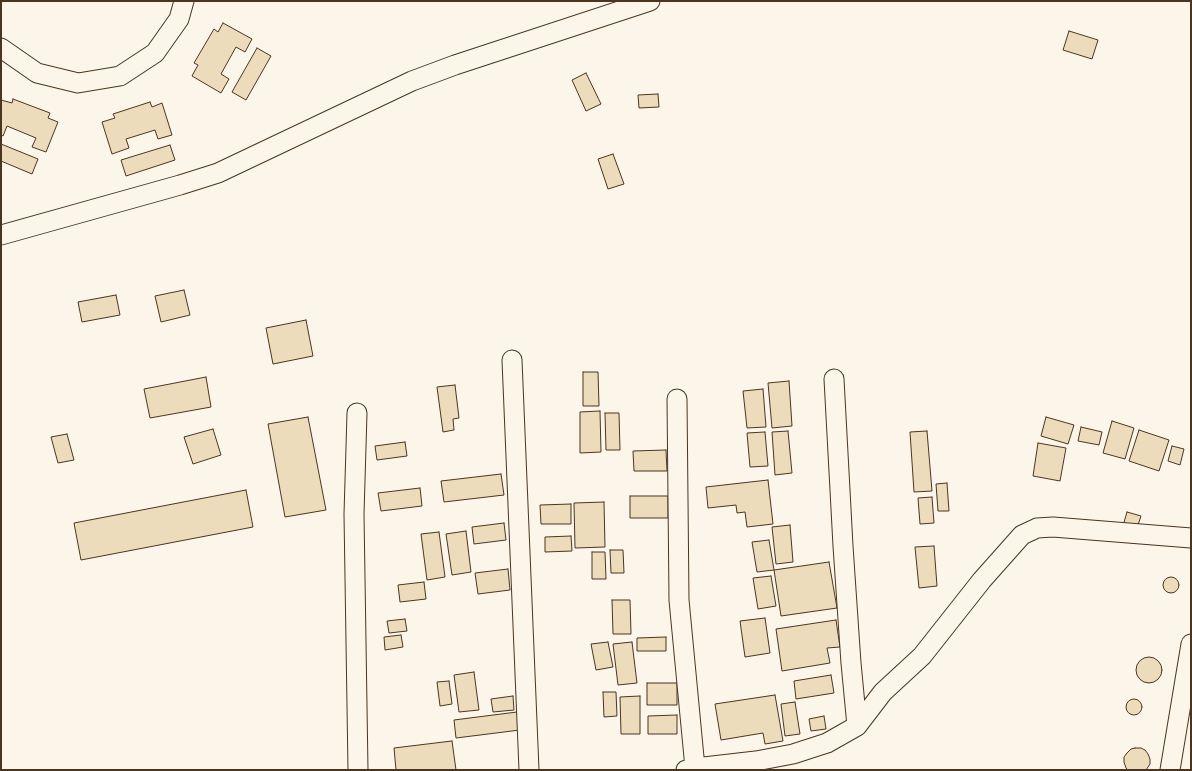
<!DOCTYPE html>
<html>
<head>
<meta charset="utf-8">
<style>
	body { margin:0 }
	#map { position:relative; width:1192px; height:771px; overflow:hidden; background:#fbf6e9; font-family:Manrope,sans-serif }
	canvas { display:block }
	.frame { position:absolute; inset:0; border:2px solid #4a3520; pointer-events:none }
</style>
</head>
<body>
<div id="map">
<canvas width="1192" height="771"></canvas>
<div class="frame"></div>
</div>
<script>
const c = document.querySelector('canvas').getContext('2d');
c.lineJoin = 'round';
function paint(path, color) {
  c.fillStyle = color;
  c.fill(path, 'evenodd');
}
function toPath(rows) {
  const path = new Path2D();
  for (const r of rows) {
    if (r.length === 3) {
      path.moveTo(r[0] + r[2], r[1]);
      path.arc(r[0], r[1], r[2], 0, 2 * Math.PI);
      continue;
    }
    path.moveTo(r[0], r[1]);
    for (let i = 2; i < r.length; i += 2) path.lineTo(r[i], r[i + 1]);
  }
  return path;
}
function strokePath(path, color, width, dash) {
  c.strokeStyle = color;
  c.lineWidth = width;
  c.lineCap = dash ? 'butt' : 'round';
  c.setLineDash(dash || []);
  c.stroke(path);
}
const building = toPath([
	[223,23,252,39,245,52,236,47,221,74,229,79,221,93,192,76,198,65,194,63,214,29,218,32,223,23],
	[1069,31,1098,40,1092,59,1063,50,1069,31],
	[257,48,271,56,246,100,232,92,257,48],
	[586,73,601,104,586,111,572,80,586,73],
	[658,94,659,107,639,108,638,95,658,94],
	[13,99,50,113,48,118,58,122,46,152,32,147,36,138,7,126,3,136,1,135,1,100,12,103,13,99],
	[150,102,152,107,162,103,172,135,158,139,155,130,126,139,129,148,112,154,102,122,115,118,113,114,150,102],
	[1,144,38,159,32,174,1,161,1,144],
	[170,145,175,160,126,176,121,160,170,145],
	[613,154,624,184,608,189,598,159,613,154],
	[184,290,190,315,161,322,155,296,184,290],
	[116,295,120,315,82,322,78,302,116,295],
	[306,320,313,356,273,364,266,328,306,320],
	[583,372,598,372,599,406,583,406,583,372],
	[206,377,211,407,150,418,144,389,206,377],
	[789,381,792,426,772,428,768,383,789,381],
	[455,385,459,418,453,419,454,430,443,432,437,387,455,385],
	[763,389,766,427,747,428,743,391,763,389],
	[600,411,601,452,580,453,580,412,600,411],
	[605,413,619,413,620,450,606,450,605,413],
	[308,417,326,510,285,517,268,424,308,417],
	[1046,417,1074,425,1068,444,1041,436,1046,417],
	[1112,421,1134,428,1125,459,1103,453,1112,421],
	[1081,427,1102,432,1099,445,1078,441,1081,427],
	[213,429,221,455,193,464,184,437,213,429],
	[1139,430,1169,440,1159,471,1129,461,1139,430],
	[788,431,792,473,775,475,772,432,788,431],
	[927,431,932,491,914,492,910,432,927,431],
	[765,432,768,466,750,467,747,433,765,432],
	[67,434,74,460,58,463,51,437,67,434],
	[405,442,407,456,377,460,375,446,405,442],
	[1038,443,1066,448,1060,481,1033,476,1038,443],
	[1172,446,1184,449,1180,465,1168,461,1172,446],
	[666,450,667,471,634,471,633,451,666,450],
	[501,474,504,495,444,502,441,481,501,474],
	[768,480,773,524,747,527,745,512,737,513,736,505,708,508,706,487,768,480],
	[947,483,949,511,938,511,936,484,947,483],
	[420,488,422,506,381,511,378,493,420,488],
	[246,490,253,527,81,560,74,523,246,490],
	[630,496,668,496,668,518,630,518,630,496],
	[932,497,934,523,920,524,918,498,932,497],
	[604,502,605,547,575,548,574,503,604,502],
	[571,504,571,524,541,524,540,505,571,504],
	[1127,512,1141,516,1136,531,1123,526,1127,512],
	[504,523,506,540,474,544,472,527,504,523],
	[790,525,793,562,776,564,772,527,790,525],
	[466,531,471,572,452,575,446,534,466,531],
	[439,532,445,577,427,580,421,534,439,532],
	[571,536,572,551,545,552,545,537,571,536],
	[769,540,774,570,757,572,752,542,769,540],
	[934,546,937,586,919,588,915,547,934,546],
	[610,550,623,550,624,573,611,573,610,550],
	[592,552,605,552,606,579,592,579,592,552],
	[829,562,837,608,781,616,774,570,829,562],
	[508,569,510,590,478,594,475,573,508,569],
	[771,576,776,606,758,609,753,578,771,576],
	[1171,585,8],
	[424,582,426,599,400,602,398,585,424,582],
	[612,600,630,600,631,634,613,634,612,600],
	[765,618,770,653,745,657,740,621,765,618],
	[405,619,407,631,389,633,387,621,405,619],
	[836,620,840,647,827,648,830,663,782,671,776,629,836,620],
	[401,635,403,647,385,650,384,637,401,635],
	[666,637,666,651,637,651,637,638,666,637],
	[608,642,613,667,596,670,591,644,608,642],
	[632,642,637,683,618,685,613,644,632,642],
	[1149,670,13],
	[474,672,479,710,459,712,454,675,474,672],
	[831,675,834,693,796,699,794,681,831,675],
	[449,681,452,704,440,706,437,682,449,681],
	[647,683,677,683,677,705,647,705,647,683],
	[603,692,616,692,617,716,604,717,603,692],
	[775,695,783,741,765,744,763,733,721,740,715,704,775,695],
	[513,696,514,710,493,712,491,699,513,696],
	[640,696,640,734,621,734,620,697,640,696],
	[1134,707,8],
	[795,702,800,734,785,736,781,704,795,702],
	[517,712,520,730,456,738,454,720,517,712],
	[677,715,677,734,648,734,648,716,677,715],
	[824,716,826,729,811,731,809,719,824,716],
	[452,741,456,770,396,770,394,748,452,741],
	[1135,748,1141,748,1145,750,1148,754,1150,759,1150,764,1146,770,1128,770,1126,768,1124,762,1124,757,1127,753,1131,749,1135,748]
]);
paint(building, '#ecdcbc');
strokePath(building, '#4a3520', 1);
const street = toPath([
	[1,48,37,73,78,83,120,76,155,53,179,19,184,1],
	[1,235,180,185,218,173,412,81,455,65,650,1],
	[512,360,529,770],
	[834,379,843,546,851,663,857,726],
	[677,399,679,600,695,768],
	[357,413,354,514,358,770],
	[686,770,695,768,756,761,793,754,827,743,857,726,883,692,922,656,982,580,1022,535,1037,528,1053,527,1191,538],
	[1170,770,1191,644]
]);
strokePath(street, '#4a3520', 21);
strokePath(street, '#fbf6e9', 19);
</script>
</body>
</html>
